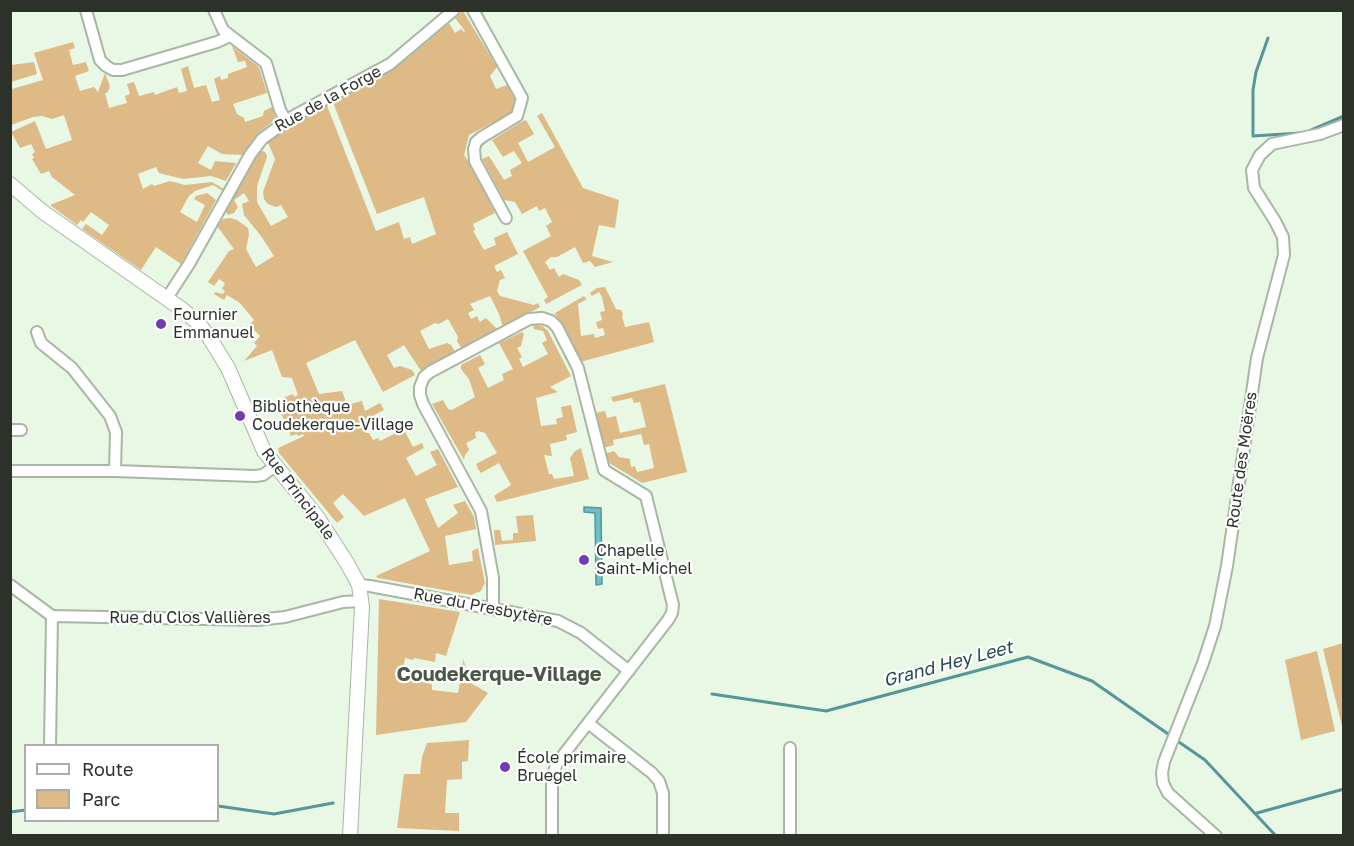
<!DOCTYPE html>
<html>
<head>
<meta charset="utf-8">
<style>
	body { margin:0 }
	#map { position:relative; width:1354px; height:846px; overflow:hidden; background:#e8f8e5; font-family:"Golos Text",sans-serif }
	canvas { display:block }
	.frame { position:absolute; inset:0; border:12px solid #2c322a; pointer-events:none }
	.legend { position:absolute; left:24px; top:744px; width:195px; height:78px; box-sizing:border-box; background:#fff; border:2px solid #abadaa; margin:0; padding:8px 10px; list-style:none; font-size:18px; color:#2c322a }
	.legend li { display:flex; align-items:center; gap:12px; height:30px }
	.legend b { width:30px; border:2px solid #abadaa }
</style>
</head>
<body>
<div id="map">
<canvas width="1354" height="846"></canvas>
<div class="frame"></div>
<ul class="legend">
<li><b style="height:8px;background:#fff"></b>Route</li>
<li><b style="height:16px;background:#deba87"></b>Parc</li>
</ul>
</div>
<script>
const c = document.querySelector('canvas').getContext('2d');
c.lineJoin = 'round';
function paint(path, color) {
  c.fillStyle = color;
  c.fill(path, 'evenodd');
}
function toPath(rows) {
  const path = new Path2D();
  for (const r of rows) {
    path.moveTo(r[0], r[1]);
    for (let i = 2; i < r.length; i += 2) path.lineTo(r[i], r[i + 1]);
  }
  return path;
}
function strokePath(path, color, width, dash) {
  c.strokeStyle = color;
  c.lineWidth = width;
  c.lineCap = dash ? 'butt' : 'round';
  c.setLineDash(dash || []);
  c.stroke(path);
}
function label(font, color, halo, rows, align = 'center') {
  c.font = font + ' "Golos Text",sans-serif';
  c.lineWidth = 4.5;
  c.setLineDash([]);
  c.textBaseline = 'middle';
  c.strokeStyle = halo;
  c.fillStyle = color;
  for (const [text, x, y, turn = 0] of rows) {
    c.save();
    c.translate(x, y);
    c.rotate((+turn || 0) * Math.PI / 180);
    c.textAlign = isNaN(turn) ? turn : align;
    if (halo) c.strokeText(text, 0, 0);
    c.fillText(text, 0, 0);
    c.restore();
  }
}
paint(toPath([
	[463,11,497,67,490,76,496,89,507,85,516,100,513,112,469,135,464,155,471,165,495,213,473,224,475,230,473,231,484,250,496,245,494,238,507,232,518,254,494,266,497,272,501,270,505,278,500,280,497,291,500,296,534,305,538,303,540,307,503,327,499,314,490,296,470,304,474,310,468,313,471,319,477,316,480,322,486,318,498,330,462,349,457,341,458,337,448,319,439,324,435,323,420,331,429,349,447,343,451,345,456,353,421,371,404,345,387,355,394,368,400,366,412,370,415,375,383,392,355,340,306,363,319,394,342,391,347,405,362,401,365,411,380,403,384,410,361,422,366,433,369,433,373,440,378,438,380,441,394,434,390,425,399,420,413,447,422,443,424,448,406,458,416,476,437,465,430,452,438,449,458,487,425,499,438,528,458,513,453,505,465,501,474,517,476,529,445,536,449,565,473,561,472,551,478,548,485,583,481,591,471,595,378,578,376,576,430,551,405,498,364,516,343,494,333,503,344,517,337,523,279,453,278,448,304,436,303,434,298,436,297,434,291,436,276,401,293,394,294,397,298,395,292,378,282,377,272,350,244,361,257,346,254,343,260,336,249,325,254,320,240,303,227,295,224,300,214,294,215,292,223,294,225,291,222,289,225,283,219,279,214,286,208,282,229,251,234,249,217,226,223,219,230,218,237,220,248,228,249,235,246,249,256,267,274,256,261,236,244,215,242,204,249,201,244,193,234,200,238,207,234,213,228,215,225,211,238,184,259,152,263,151,266,153,267,157,257,186,257,202,271,226,288,217,281,205,276,207,268,204,264,199,263,192,275,159,268,143,269,140,282,128,326,103,376,231,399,222,404,239,410,237,412,244,436,234,424,197,377,214,332,100,380,75,409,57,449,23,455,33,461,29,464,32,465,31,455,18],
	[73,42,75,48,69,50,73,65,86,62,89,71,75,76,80,91,94,87,98,92,105,73,110,86,108,92,105,93,109,108,127,103,125,96,130,94,127,84,134,82,139,96,154,92,155,95,177,87,179,93,187,91,181,69,188,66,194,88,206,85,212,102,220,100,214,79,220,76,221,80,228,78,228,74,247,67,245,61,238,62,232,46,259,67,267,93,233,104,237,114,244,118,245,122,263,116,264,111,272,107,276,119,258,133,243,155,222,154,208,146,198,163,211,170,215,161,236,163,226,181,211,176,183,179,159,173,156,167,138,174,143,189,152,184,154,186,170,181,185,185,212,182,224,189,223,191,213,185,195,191,189,196,180,212,197,222,205,205,194,199,196,196,207,193,216,200,181,264,156,247,141,270,82,229,86,224,102,235,109,225,91,212,83,222,81,220,77,225,50,205,75,195,52,177,49,171,41,174,32,159,34,158,32,154,35,152,31,144,20,148,11,132,35,121,46,149,72,140,64,115,52,119,42,116,33,117,11,125,10,91,12,89,43,80,34,53],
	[34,62,37,74,11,82,11,65],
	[542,113,583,188,619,200,615,228,599,225,592,256,613,262,595,267,590,261,583,263,575,247,557,257,551,257,545,262,550,270,554,268,559,277,563,274,579,280,582,285,546,304,544,300,548,297,523,251,551,236,546,226,552,222,545,208,539,211,537,206,522,214,515,202,504,200,482,159,489,156,504,180,512,176,510,170,522,163,514,151,503,157,492,140,523,121,526,120,534,134,518,143,528,162,555,147,537,116],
	[605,287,616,309,621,310,623,314,622,316,625,327,649,322,654,342,580,362,555,313,584,296,587,299,578,304,581,336,594,334,595,338,605,335,603,328,598,329,596,322,602,320,600,312,605,311,602,297,599,292,592,296,590,293,597,288],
	[537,325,542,326,548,331,571,376,550,387,558,392,536,398,541,426,557,424,556,419,563,417,561,407,571,405,577,432,566,435,567,440,550,444,552,456,544,455,549,474,552,474,554,479,574,476,570,458,575,451,581,448,589,479,497,502,494,496,511,485,499,463,481,473,478,469,476,464,497,453,485,433,478,431,475,433,476,438,466,443,469,450,465,455,464,460,432,404,443,400,448,409,452,410,475,397,469,379,461,369,461,365,480,355,485,364,478,368,488,388,504,380,502,374,513,369,499,343,522,332,524,334,521,346,517,348,522,357,519,359,523,367,548,354,542,343,547,340,543,331,534,329,533,326],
	[665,384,687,472,642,483,606,461,604,454,614,451,619,457,630,459,631,467,635,466,637,472,654,468,649,444,644,445,641,434,613,440,614,445,603,448,595,413,605,411,607,418,616,416,620,433,646,427,640,402,634,403,632,398,613,402,611,397],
	[533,515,536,541,495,545,494,530,500,530,502,541,513,540,513,533,518,533,516,516],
	[379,599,460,612,446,656,436,653,435,662,414,658,413,660,405,658,402,676,410,678,411,680,432,684,432,690,458,693,460,682,462,682,463,659,468,673,467,681,488,693,466,722,376,735],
	[1343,643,1344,643,1343,730,1323,649],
	[1317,651,1335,731,1301,740,1285,660],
	[469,740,468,761,462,762,462,779,447,780,445,813,459,813,459,831,397,828,404,774,420,774,422,757,427,743]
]), '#deba87');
const water = toPath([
	[584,507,601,508,602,584,596,585,595,513,584,512,584,507]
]);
paint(water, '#6abfc8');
strokePath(water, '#579599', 1.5);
strokePath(toPath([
	[1268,38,1256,72,1253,90,1253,136,1300,133],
	[1309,131,1344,116],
	[712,694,826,711,1028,657,1092,681,1171,736],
	[1176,740,1205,760,1276,836],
	[218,806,274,814,333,803],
	[10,812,26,810],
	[1257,813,1344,789]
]), '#579599', 3);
const minor = toPath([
	[86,10,100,60,106,66,113,70,122,70,217,42,230,36],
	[214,10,223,30,266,63,280,110,286,121],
	[473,10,522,98,517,116,482,137,476,142,474,149,475,161,506,218],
	[167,298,189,264,250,155,262,139,292,117,390,64,454,10],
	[37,332,41,343,72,368,110,416,116,432,115,471],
	[10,430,21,430],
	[10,471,115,471,255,476,263,475,275,466],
	[10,585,52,616,257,620,285,617,343,602,362,601],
	[359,585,370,586,558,621,581,633,629,671],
	[493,608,493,578,481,511,423,404,420,395,420,387,424,377,430,372,529,319,542,318,551,321,557,327,578,368,604,470,646,496,673,605,672,613,668,620,557,763,552,777,552,836],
	[588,723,652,773,659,781,663,793,663,836],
	[50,746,52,616],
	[790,836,790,748],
	[1216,836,1168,793,1163,783,1162,773,1164,762,1203,663,1215,626,1227,566,1257,358,1284,255,1283,237,1275,221,1254,188,1252,170,1260,155,1272,144,1320,134,1344,125]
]);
const tertiary = toPath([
	[10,184,43,212,183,310,199,324,209,337,228,368,264,451,318,518,347,563,359,585,362,607,350,836]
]);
strokePath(minor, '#a8b7a4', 14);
strokePath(tertiary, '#a8b7a4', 16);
strokePath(minor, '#fff', 10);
strokePath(tertiary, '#fff', 14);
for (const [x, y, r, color] of [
	[161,324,6,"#713bb2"],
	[240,416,6,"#713bb2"],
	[584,560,6,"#713bb2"],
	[505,767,6,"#713bb2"]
]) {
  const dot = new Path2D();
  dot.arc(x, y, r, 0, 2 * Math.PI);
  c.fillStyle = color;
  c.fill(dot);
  strokePath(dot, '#fff', 2);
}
label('16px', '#2c322a', '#fff', [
	["Rue de la Forge",328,99,-29],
	["Route des Moëres",1242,460,-82],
	["Rue Principale",298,494,53],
	["Rue du Presbytère",483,607,11],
	["Rue du Clos Vallières",190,618]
]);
label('16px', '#2c322a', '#fff', [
	["Fournier",173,315],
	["Emmanuel",173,333],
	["Bibliothèque",252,407],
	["Coudekerque-Village",252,425],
	["Chapelle",596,551],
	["Saint-Michel",596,569],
	["École primaire",517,758],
	["Bruegel",517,776]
], 'left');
label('italic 18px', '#234b4f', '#fff', [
	["Grand Hey Leet",948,664,-15]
]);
label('bold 20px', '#4b5848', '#fff', [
	["Coudekerque-Village",499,675]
]);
</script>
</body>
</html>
